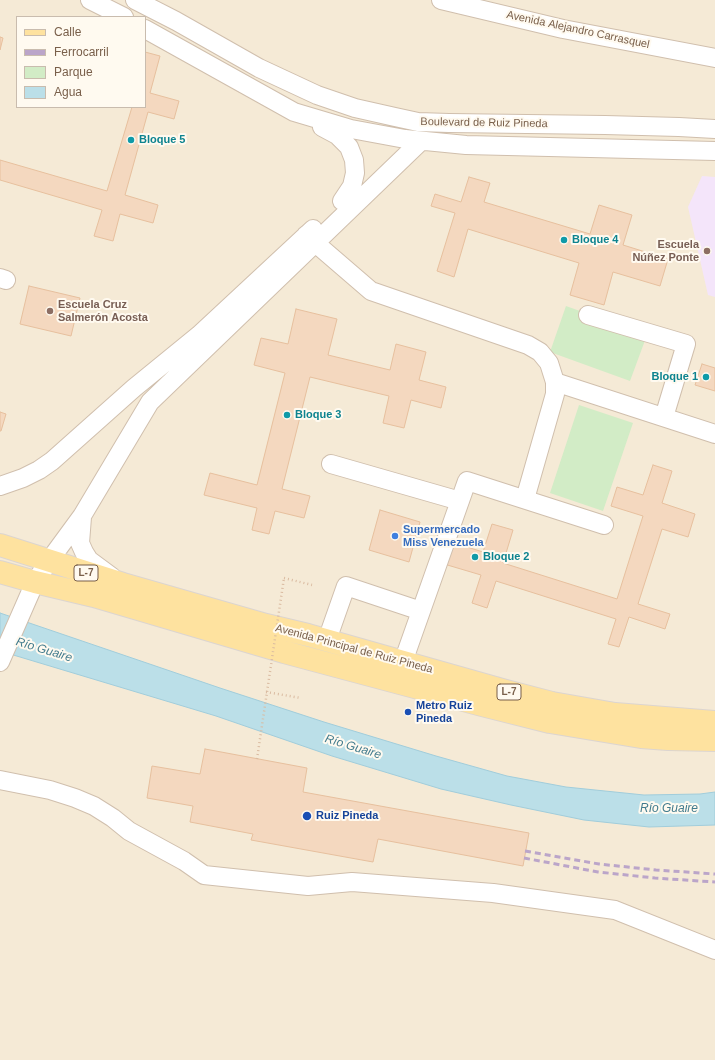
<!DOCTYPE html>
<html>
<head>
<meta charset="utf-8">
<style>
	body { margin:0 }
	#map { position:relative; width:715px; height:1060px; overflow:hidden; background:#fdf7e9; font-family:Arial,sans-serif }
	canvas { display:block }
	.legend { position:absolute; left:16px; top:16px; width:130px; height:92px; box-sizing:border-box; background:#fffaf0; border:1px solid #c9bcae; margin:0; padding:5px 7px; list-style:none; font-size:12px; color:#795f4a }
	.legend li { display:flex; align-items:center; gap:8px; height:20px }
	.legend b { width:20px; border:1px solid #c9bcae }
</style>
</head>
<body>
<div id="map">
<canvas width="715" height="1060"></canvas>
<ul class="legend">
<li><b style="height:5px;background:#fee29f"></b>Calle</li>
<li><b style="height:5px;background:#bba5c9"></b>Ferrocarril</li>
<li><b style="height:11px;background:#d2ecc6"></b>Parque</li>
<li><b style="height:11px;background:#bbdfe8"></b>Agua</li>
</ul>
</div>
<script>
const c = document.querySelector('canvas').getContext('2d');
c.lineJoin = 'round';
function paint(path, color) {
  c.fillStyle = color;
  c.fill(path, 'evenodd');
}
function toPath(rows) {
  const path = new Path2D();
  for (const r of rows) {
    path.moveTo(r[0], r[1]);
    for (let i = 2; i < r.length; i += 2) path.lineTo(r[i], r[i + 1]);
  }
  return path;
}
function strokePath(path, color, width, dash) {
  c.strokeStyle = color;
  c.lineWidth = width;
  c.lineCap = dash ? 'butt' : 'round';
  c.setLineDash(dash || []);
  c.stroke(path);
}
function label(font, color, halo, rows, align = 'center') {
  c.font = font + ' Arial,sans-serif';
  c.lineWidth = 4;
  c.setLineDash([]);
  c.textBaseline = 'middle';
  c.strokeStyle = halo;
  c.fillStyle = color;
  for (const [text, x, y, turn = 0] of rows) {
    c.save();
    c.translate(x, y);
    c.rotate((+turn || 0) * Math.PI / 180);
    c.textAlign = isNaN(turn) ? turn : align;
    if (halo) c.strokeText(text, 0, 0);
    c.fillText(text, 0, 0);
    c.restore();
  }
}
paint(toPath([
	[0,0,715,0,715,1060,0,1060],
	[17,17,145,17,145,107,17,107]
]), '#f5ead6');
paint(toPath([
	[702,176,715,177,715,297,708,295,688,207]
]), '#f4e5fa');
paint(toPath([
	[566,306,647,335,630,381,550,352],
	[579,405,633,423,603,511,550,493]
]), '#d2ecc6');
const water = toPath([
	[0,613,220,688,324,722,436,756,507,776,566,787,644,795,700,794,715,792,715,825,649,827,584,820,511,805,441,789,332,756,216,716,0,651,0,613]
]);
paint(water, '#bbdfe8');
strokePath(water, '#a1cddb', 1);
const building = toPath([
	[0,37,3,38,0,50,0,37],
	[145,52,160,56,150,93,179,101,174,119,148,112,125,195,158,205,153,223,120,214,113,241,94,236,102,210,0,180,0,160,107,191,132,107,145,107,145,52],
	[469,177,490,183,484,202,590,234,599,205,632,215,623,245,668,259,660,286,613,272,604,305,570,295,579,263,468,229,454,277,437,271,455,213,431,206,435,194,461,202,469,177],
	[29,286,80,298,71,336,20,324,29,286],
	[296,309,337,319,328,355,390,370,396,344,426,352,419,380,446,387,441,408,411,400,404,428,383,423,389,396,310,377,282,489,310,496,304,518,275,511,269,534,252,530,257,508,204,495,210,473,257,485,285,373,254,365,261,338,288,344,296,309],
	[702,364,715,368,715,391,695,385,702,364],
	[0,412,6,414,1,431,0,431,0,412],
	[653,465,672,471,662,503,695,514,688,537,662,529,638,604,670,614,665,629,629,617,619,647,608,644,616,619,496,581,487,608,472,603,481,575,444,564,451,542,483,552,492,524,513,530,503,563,617,599,643,516,611,506,617,487,643,495,653,465],
	[380,510,420,522,409,562,369,550,380,510],
	[205,749,307,768,303,792,529,833,523,866,378,839,373,862,251,840,253,834,190,822,193,806,147,798,152,766,200,774,205,749]
]);
paint(building, '#f4d8bf');
strokePath(building, '#e7c09e', 1);
const minor = toPath([
	[90,0,124,17],
	[135,0,176,21,259,68,317,95,355,108,395,117,418,122,449,123,605,125,679,127,715,129],
	[441,0,563,29,715,58],
	[145,29,294,112,351,129,405,139,466,145,715,151],
	[322,127,337,135,349,147,354,160,355,173,352,186,342,201],
	[306,235,371,291,528,345,540,352,549,363,555,382,555,394,525,499],
	[0,278,6,280],
	[588,315,686,344,664,417],
	[555,382,715,434],
	[331,464,460,501],
	[0,486,23,478,39,470,52,461,134,388,199,335,313,229],
	[82,517,80,543,84,552,89,560,112,577],
	[327,640,346,586,421,611],
	[0,662,35,582,49,561,82,516,150,402,421,141],
	[403,662,467,481,604,525],
	[0,780,50,790,75,798,94,806,113,818,129,831,184,861,204,875,308,886,352,882,493,893,615,910,715,950]
]);
const major = toPath([
	[0,545,123,584,266,625,308,635,506,691,552,703,615,714,715,722],
	[0,572,35,582,94,596,284,652,482,705,550,722,641,737,668,739,715,740]
]);
strokePath(minor, '#d0bfad', 20);
strokePath(major, '#dcd5d0', 24);
strokePath(toPath([
	[284,578,312,585],
	[266,692,301,698]
]), '#dabba1', 2.5, [1, 3]);
strokePath(minor, '#fff', 18);
strokePath(major, '#fee29f', 22);
strokePath(toPath([
	[525,851,599,864,656,870,715,874],
	[524,858,598,872,655,878,715,882]
]), '#bba5c9', 3, [6, 4]);
strokePath(toPath([
	[257,759,284,578]
]), '#dabba1', 2.5, [1, 3]);
for (const [x, y, r, color] of [
	[131,140,4,"#0f9aa8"],
	[564,240,4,"#0f9aa8"],
	[707,251,4,"#8d6e63"],
	[50,311,4,"#8d6e63"],
	[706,377,4,"#0f9aa8"],
	[287,415,4,"#0f9aa8"],
	[395,536,4,"#3f7fe0"],
	[475,557,4,"#0f9aa8"],
	[408,712,4,"#1a4fb4"],
	[307,816,5,"#1a4fb4"]
]) {
  const dot = new Path2D();
  dot.arc(x, y, r, 0, 2 * Math.PI);
  c.fillStyle = color;
  c.fill(dot);
  strokePath(dot, '#fffaf0', 1.5);
}
for (const [x, y, w] of [
	[86,573,24],
	[509,692,24]
]) {
  const box = new Path2D();
  box.roundRect(x - w / 2, y - 8, w, 16, 3);
  c.fillStyle = '#fffaf0';
  c.fill(box);
  strokePath(box, '#795f4a', 1);
}
label('bold 10px', '#795f4a', null, [
	["L-7",86,573],
	["L-7",509,692]
]);
label('11px', '#795f4a', '#fffaf0', [
	["Avenida Alejandro Carrasquel",578,30,12],
	["Boulevard de Ruiz Pineda",484,123,1],
	["Avenida Principal de Ruiz Pineda",354,649,15]
]);
label('bold 11px', '#0d838f', '#fffaf0', [
	["Bloque 5",139,140],
	["Bloque 4",572,240],
	["Bloque 1",698,377,"right"],
	["Bloque 3",295,415],
	["Bloque 2",483,557]
], 'left');
label('bold 11px', '#785e54', '#fffaf0', [
	["Escuela",699,245],
	["Núñez Ponte",699,258],
	["Escuela Cruz",58,305,"left"],
	["Salmerón Acosta",58,318,"left"]
], 'right');
label('bold 11px', '#366cbe', '#fffaf0', [
	["Supermercado",403,530],
	["Miss Venezuela",403,543]
], 'left');
label('bold 11px', '#164399', '#fffaf0', [
	["Metro Ruiz",416,706],
	["Pineda",416,719],
	["Ruiz Pineda",316,816]
], 'left');
label('italic 12px', '#427b8d', '#fffaf0', [
	["Río Guaire",44,650,17],
	["Río Guaire",353,747,17],
	["Río Guaire",669,809]
]);
</script>
</body>
</html>
